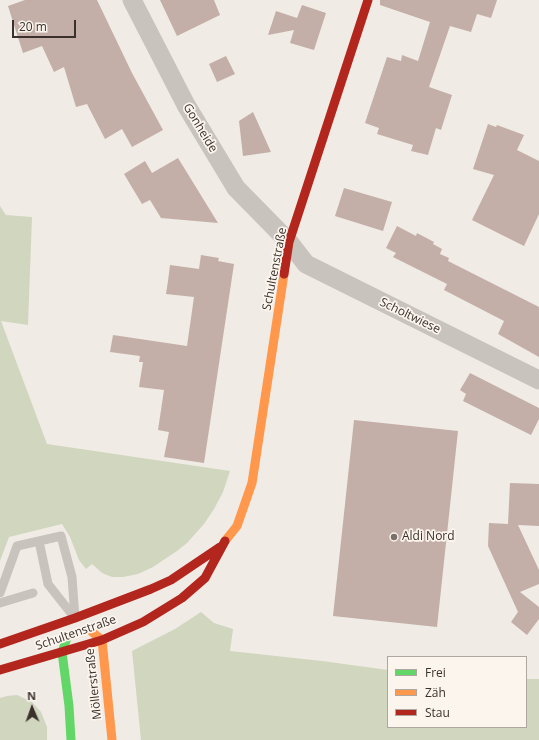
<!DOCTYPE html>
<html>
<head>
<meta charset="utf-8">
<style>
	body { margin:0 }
	#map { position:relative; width:539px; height:740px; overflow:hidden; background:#f0ebe5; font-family:"Open Sans",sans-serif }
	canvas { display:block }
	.legend { position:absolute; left:387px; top:656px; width:140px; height:72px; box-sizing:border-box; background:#fbf5ee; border:1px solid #aea6a0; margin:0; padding:5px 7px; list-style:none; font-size:12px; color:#3b302b }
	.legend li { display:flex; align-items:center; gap:8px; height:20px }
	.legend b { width:20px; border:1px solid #aea6a0 }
	.north { position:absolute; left:12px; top:688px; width:40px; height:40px; -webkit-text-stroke:3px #fbf5ee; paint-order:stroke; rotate:358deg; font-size:11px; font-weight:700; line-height:16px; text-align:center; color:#3b302b }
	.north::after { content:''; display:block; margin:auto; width:14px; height:18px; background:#3b302b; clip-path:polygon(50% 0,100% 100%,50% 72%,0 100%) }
	.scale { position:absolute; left:12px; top:20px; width:64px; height:18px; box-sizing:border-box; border:2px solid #3b302b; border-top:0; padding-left:5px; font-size:12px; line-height:14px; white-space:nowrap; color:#3b302b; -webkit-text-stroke:3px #fbf5ee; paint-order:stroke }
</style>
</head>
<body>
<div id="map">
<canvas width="539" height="740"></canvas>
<ul class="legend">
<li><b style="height:5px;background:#63d668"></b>Frei</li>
<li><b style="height:5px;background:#ff974d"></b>Zäh</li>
<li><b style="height:5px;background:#b3261e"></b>Stau</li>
</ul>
<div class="north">N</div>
<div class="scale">20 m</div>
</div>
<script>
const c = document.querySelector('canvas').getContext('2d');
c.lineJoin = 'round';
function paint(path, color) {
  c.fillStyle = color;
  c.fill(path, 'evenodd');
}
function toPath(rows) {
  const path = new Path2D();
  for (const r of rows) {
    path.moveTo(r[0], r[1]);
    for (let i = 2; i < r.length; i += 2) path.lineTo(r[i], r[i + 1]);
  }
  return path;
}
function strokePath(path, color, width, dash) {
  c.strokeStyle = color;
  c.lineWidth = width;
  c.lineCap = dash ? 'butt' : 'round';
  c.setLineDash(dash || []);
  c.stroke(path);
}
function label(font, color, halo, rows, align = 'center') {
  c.font = font + ' "Open Sans",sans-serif';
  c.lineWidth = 3.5;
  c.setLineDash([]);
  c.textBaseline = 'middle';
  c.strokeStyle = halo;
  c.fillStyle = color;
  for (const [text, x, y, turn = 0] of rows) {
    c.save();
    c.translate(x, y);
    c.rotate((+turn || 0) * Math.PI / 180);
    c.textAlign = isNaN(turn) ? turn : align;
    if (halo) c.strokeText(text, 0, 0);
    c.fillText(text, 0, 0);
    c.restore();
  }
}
paint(toPath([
	[0,206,6,215,32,217,28,325,1,321,47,444,230,471,223,492,214,509,204,524,187,543,177,551,153,567,138,574,123,577,112,577,102,573,92,564,86,569,79,560,70,537,62,524,9,537,0,561],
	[201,612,214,623,233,629,230,651,322,661,388,670,388,727,526,727,526,679,539,679,539,740,141,740,132,651,175,629],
	[17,695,32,702,41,712,47,727,47,740,0,740,0,698,7,696]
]), '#d1d6bf');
paint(toPath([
	[25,0,97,0,132,73,163,130,132,147,122,129,105,139,87,104,76,107,64,67,54,72,42,46,23,53,8,6],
	[160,0,214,0,220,15,177,36],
	[380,0,497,0,491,18,477,14,471,32,450,26,429,87,452,95,441,130,436,128,428,155,411,151,413,145,377,134,379,128,365,123,387,57,401,61,402,55,418,61,430,22,380,5],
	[302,5,326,13,314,50,290,43,294,30,268,35,276,11,297,18],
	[226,56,235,74,217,82,209,64],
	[253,112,271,152,243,156,239,121],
	[488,124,496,127,497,125,524,135,517,150,539,161,539,214,524,246,472,220,494,175,473,169],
	[178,158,218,223,161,218,150,200,142,204,124,174,145,161,152,173],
	[344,188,392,202,383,231,335,216],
	[397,226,416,236,417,233,434,242,433,244,442,249,440,254,449,258,448,261,539,307,539,357,498,334,504,321,444,290,447,284,393,257,396,253,386,248],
	[201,255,219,258,218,261,234,264,204,463,164,457,169,432,158,430,164,390,139,387,143,362,139,362,140,356,110,352,113,335,187,346,194,297,166,294,168,281,170,265,199,269],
	[470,373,539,408,539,419,531,435,463,401,466,394,460,390],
	[354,420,458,431,437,627,333,616],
	[510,483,539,484,539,526,518,525,539,570,539,584,520,592,539,607,539,619,527,635,511,622,518,612,488,546,489,523,508,524]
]), '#c3afa7');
strokePath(toPath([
	[39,541,48,584,74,617],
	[0,593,17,546,61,536,72,577,75,618],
	[0,603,33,593]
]), '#c9c3be', 9);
strokePath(toPath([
	[132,0,186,105,236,188,289,242,306,264,539,380]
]), '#c9c3be', 19);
strokePath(toPath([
	[67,638,62,652,69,706,71,740]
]), '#63d668', 9);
strokePath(toPath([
	[225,541,237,526,252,483,284,274],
	[92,632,102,640,112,740]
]), '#ff974d', 9);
strokePath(toPath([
	[284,274,289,242,368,0],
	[0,644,75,618,151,589,171,580,220,547],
	[0,670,102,640,143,622,182,598,205,578,225,541]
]), '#b3261e', 9);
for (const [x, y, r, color] of [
	[394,537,4,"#7a716c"]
]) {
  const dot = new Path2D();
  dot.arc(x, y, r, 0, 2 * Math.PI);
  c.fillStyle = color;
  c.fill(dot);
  strokePath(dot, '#fbf5ee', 1.5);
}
label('12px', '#3b302b', '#fbf5ee', [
	["Gonheide",200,128,59],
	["Schultenstraße",275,269,-79],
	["Scholtwiese",410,316,26],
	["Schultenstraße",76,633,-19],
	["Möllerstraße",94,684,-96]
]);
label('12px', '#3b302b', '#fbf5ee', [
	["Aldi Nord",402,537]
], 'left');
</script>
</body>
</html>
